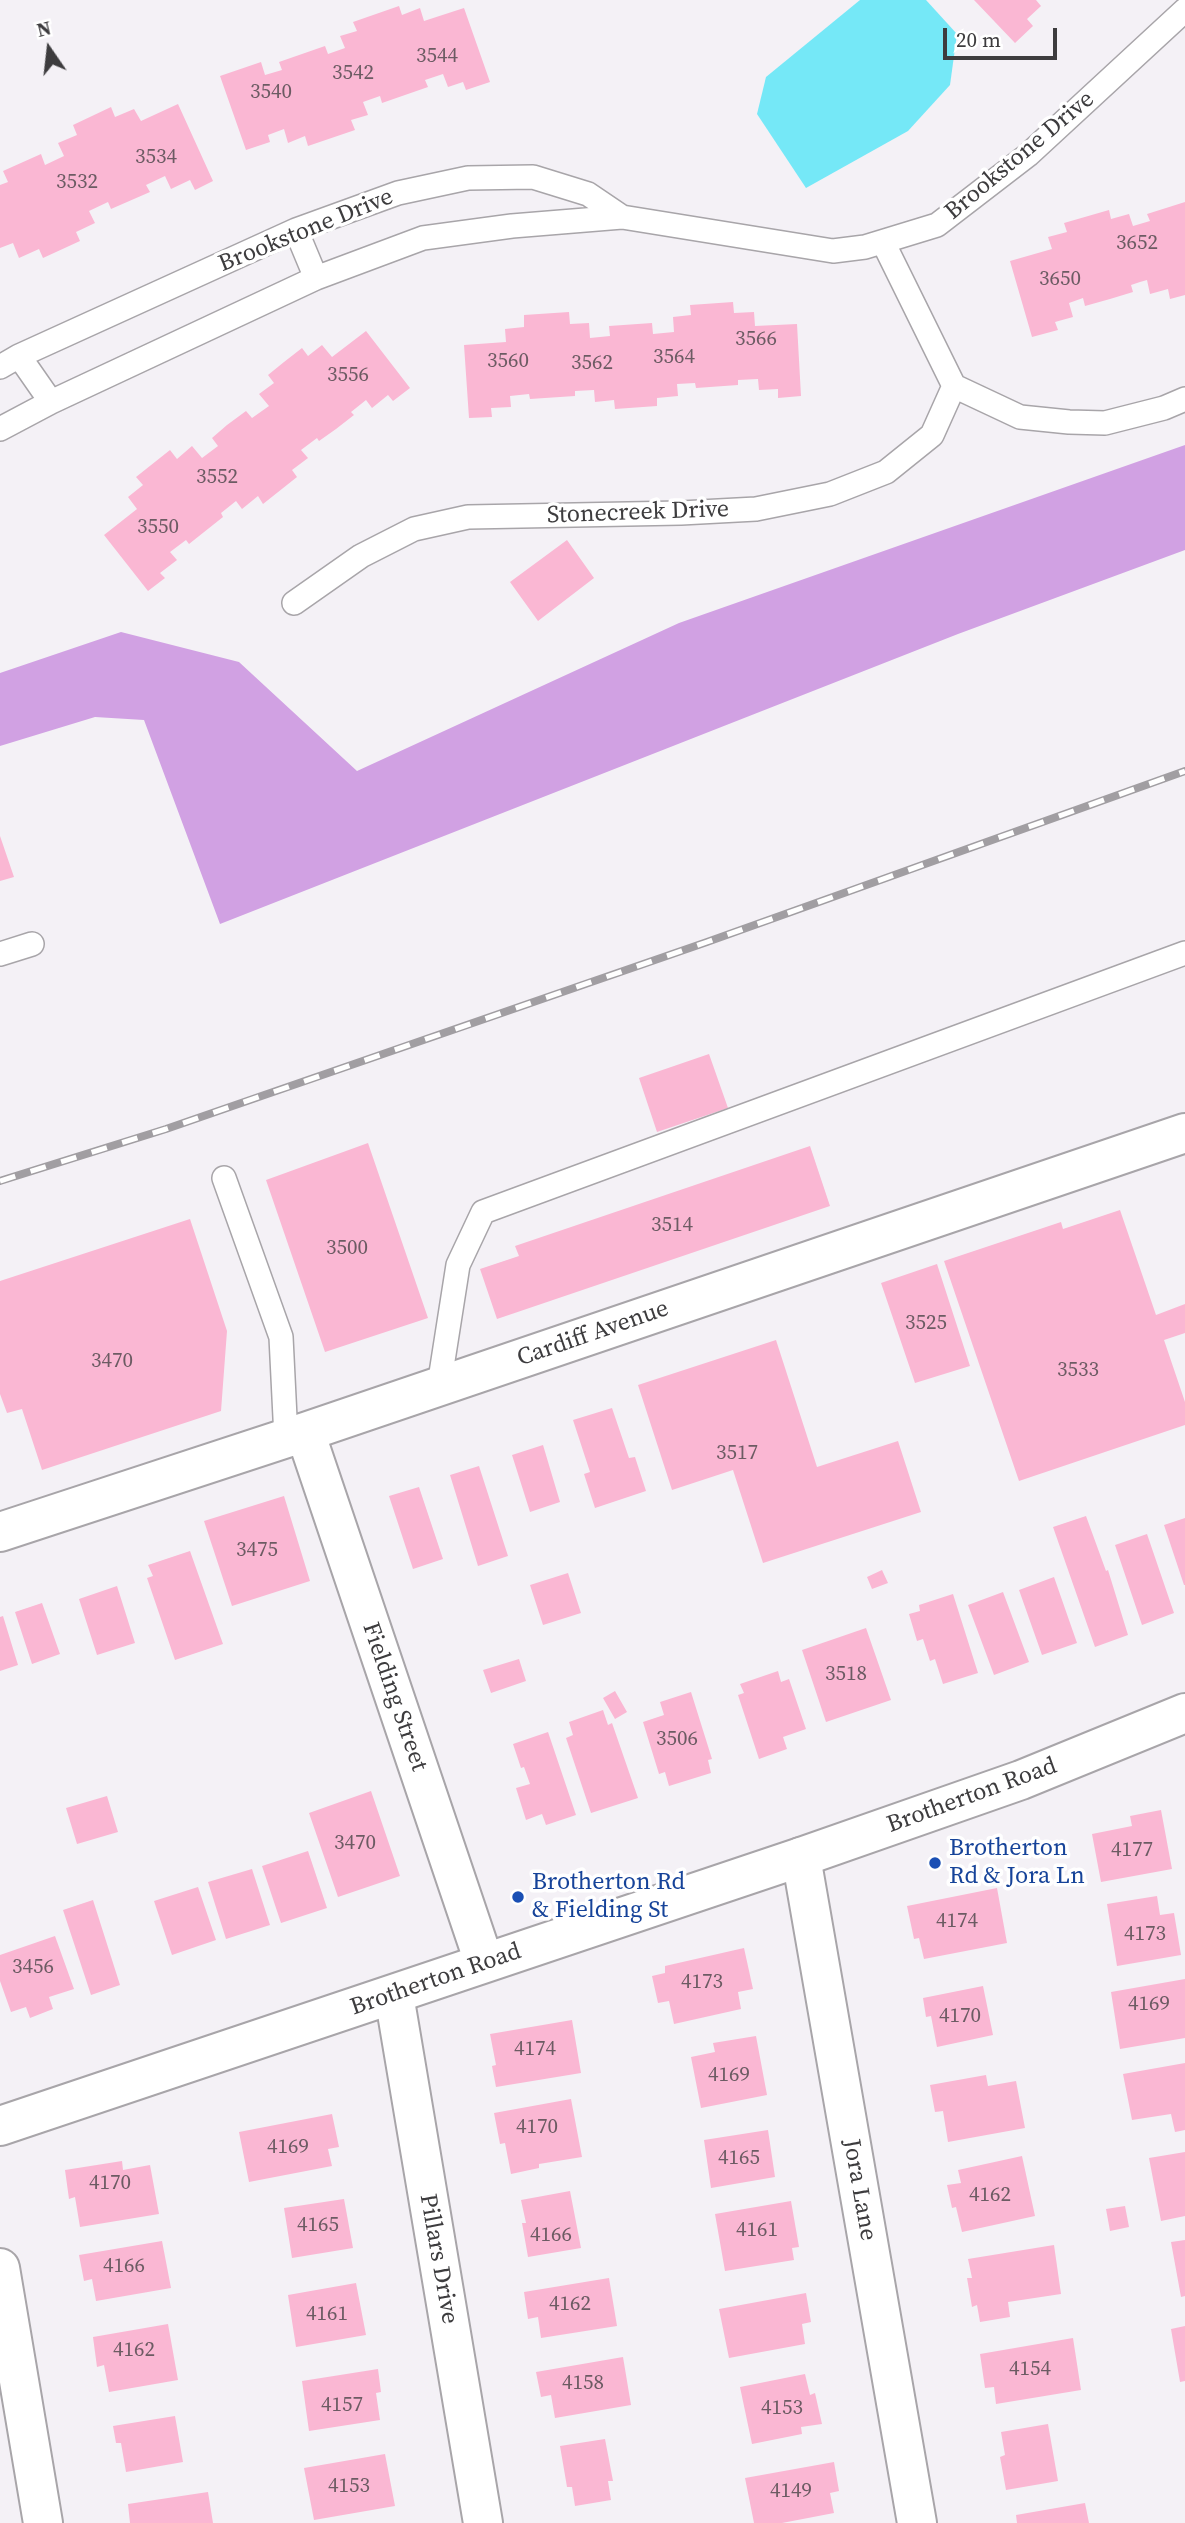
<!DOCTYPE html>
<html>
<head>
<meta charset="utf-8">
<style>
	body { margin:0 }
	#map { position:relative; width:1185px; height:2523px; overflow:hidden; background:#f4f1f6; font-family:"Source Serif 4",serif }
	canvas { display:block }
	.north { position:absolute; left:14px; top:14px; width:70px; height:70px; -webkit-text-stroke:5px #fff; paint-order:stroke; rotate:346deg; font-size:19px; font-weight:700; line-height:28px; text-align:center; color:#3d3c3e }
	.north::after { content:''; display:block; margin:auto; width:24px; height:32px; background:#3d3c3e; clip-path:polygon(50% 0,100% 100%,50% 72%,0 100%) }
	.scale { position:absolute; left:943px; top:28px; width:114px; height:32px; box-sizing:border-box; border:4px solid #3d3c3e; border-top:0; padding-left:9px; font-size:21px; line-height:24px; white-space:nowrap; color:#3d3c3e; -webkit-text-stroke:5px #fff; paint-order:stroke }
</style>
</head>
<body>
<div id="map">
<canvas width="1185" height="2523"></canvas>
<div class="north">N</div>
<div class="scale">20 m</div>
</div>
<script>
const c = document.querySelector('canvas').getContext('2d');
c.lineJoin = 'round';
function paint(path, color) {
  c.fillStyle = color;
  c.fill(path, 'evenodd');
}
function toPath(rows) {
  const path = new Path2D();
  for (const r of rows) {
    path.moveTo(r[0], r[1]);
    for (let i = 2; i < r.length; i += 2) path.lineTo(r[i], r[i + 1]);
  }
  return path;
}
function strokePath(path, color, width, dash) {
  c.strokeStyle = color;
  c.lineWidth = width;
  c.lineCap = dash ? 'butt' : 'round';
  c.setLineDash(dash || []);
  c.stroke(path);
}
function label(font, color, halo, rows, align = 'center') {
  c.font = font + ' "Source Serif 4",serif';
  c.lineWidth = 7;
  c.setLineDash([]);
  c.textBaseline = 'middle';
  c.strokeStyle = halo;
  c.fillStyle = color;
  for (const [text, x, y, turn = 0] of rows) {
    c.save();
    c.translate(x, y);
    c.rotate((+turn || 0) * Math.PI / 180);
    c.textAlign = isNaN(turn) ? turn : align;
    if (halo) c.strokeText(text, 0, 0);
    c.fillText(text, 0, 0);
    c.restore();
  }
}
paint(toPath([
	[1185,445,1185,550,958,634,220,924,144,720,95,717,0,746,0,673,121,632,239,662,357,771,679,623]
]), '#d1a1e3');
paint(toPath([
	[860,0,926,0,957,34,950,85,908,131,806,188,757,114,766,77]
]), '#75e8f7');
paint(toPath([
	[974,0,1036,0,1041,6,1027,19,1033,26,1015,43],
	[399,6,402,15,420,8,424,21,464,8,490,82,466,90,463,82,448,87,443,74,425,80,428,87,382,103,380,96,363,102,368,115,351,120,355,130,308,146,305,136,288,143,284,129,268,135,270,142,246,150,220,76,261,62,265,75,282,70,279,62,325,46,328,54,345,48,340,36,357,31,353,22],
	[178,104,213,181,195,190,190,180,171,189,165,176,146,185,150,192,111,209,108,202,89,211,95,223,76,232,80,241,43,258,39,249,19,258,13,243,0,248,0,185,8,182,3,171,41,154,45,165,64,156,58,143,77,135,73,125,111,107,115,117,134,109,141,121],
	[1185,202,1185,295,1170,299,1168,289,1150,294,1147,280,1140,282,1131,285,1133,292,1110,299,1085,306,1083,298,1069,303,1073,317,1055,322,1058,330,1032,337,1010,261,1052,249,1048,237,1067,232,1064,223,1109,210,1111,219,1129,214,1133,226,1150,221,1147,214],
	[733,302,734,313,754,312,755,326,797,324,801,396,778,398,778,389,759,390,758,379,738,380,738,385,696,388,695,383,677,384,678,396,657,398,657,406,615,409,614,400,595,402,594,390,575,391,575,396,530,399,529,394,510,396,511,407,491,408,492,417,469,418,464,345,506,342,505,329,524,327,524,315,569,312,570,324,589,323,590,338,610,336,609,326,652,323,653,334,674,332,673,317,691,315,690,305],
	[366,331,410,388,393,401,388,395,372,408,366,400,351,412,354,415,336,429,319,441,317,438,301,450,308,458,292,470,297,477,263,504,258,496,242,509,236,501,221,513,223,517,189,544,186,540,170,552,177,560,160,573,165,578,148,591,104,535,137,509,128,497,143,485,136,477,170,450,177,459,192,446,202,458,218,446,212,438,227,425,246,411,252,418,269,406,259,394,274,383,268,375,284,362,302,348,308,356,322,345,332,357],
	[567,540,594,578,538,621,510,582],
	[0,836,14,877,0,881],
	[709,1054,728,1108,657,1132,639,1078],
	[368,1143,428,1318,325,1352,266,1180],
	[810,1146,830,1206,497,1319,480,1269,519,1256,515,1246],
	[1120,1210,1156,1315,1185,1304,1185,1333,1164,1340,1185,1402,1185,1425,1019,1481,944,1261,1061,1222,1063,1229],
	[190,1219,227,1331,221,1411,42,1470,22,1409,7,1413,0,1394,0,1281],
	[937,1264,970,1366,915,1383,881,1283],
	[776,1340,817,1467,898,1441,921,1512,763,1563,733,1470,672,1490,638,1385],
	[612,1408,629,1458,635,1457,646,1491,595,1508,584,1474,590,1472,573,1420],
	[543,1445,560,1502,530,1512,512,1455],
	[479,1466,508,1556,478,1566,450,1475],
	[419,1487,443,1559,413,1569,389,1496],
	[284,1496,310,1581,232,1606,204,1521],
	[1086,1516,1106,1571,1108,1570,1128,1635,1095,1647,1053,1527],
	[1185,1518,1185,1585,1184,1585,1164,1525],
	[1147,1534,1174,1613,1142,1625,1115,1545],
	[190,1551,223,1644,175,1660,147,1578,153,1576,148,1565],
	[882,1570,888,1583,872,1589,867,1577],
	[568,1573,581,1613,543,1625,530,1585],
	[1054,1577,1077,1643,1042,1655,1019,1590],
	[117,1586,135,1643,97,1655,79,1599],
	[1003,1592,1029,1662,994,1675,968,1605],
	[953,1594,978,1673,943,1684,935,1659,930,1661,923,1639,917,1641,909,1614,920,1611,919,1605],
	[42,1603,60,1654,32,1664,15,1612],
	[3,1616,18,1665,0,1671,0,1617],
	[866,1628,891,1700,826,1722,802,1650],
	[519,1659,526,1681,491,1693,483,1670],
	[778,1671,781,1682,789,1679,806,1729,783,1737,787,1749,759,1759,738,1695,744,1693,740,1684],
	[615,1691,627,1712,615,1719,603,1698],
	[691,1692,712,1759,708,1760,711,1773,669,1786,665,1772,659,1774,643,1722,664,1715,660,1702],
	[603,1710,608,1725,612,1723,638,1798,591,1813,566,1738,573,1735,569,1722],
	[548,1732,576,1815,546,1825,542,1814,526,1820,516,1788,530,1784,524,1767,521,1768,513,1744],
	[371,1791,400,1876,338,1897,309,1813],
	[107,1796,118,1832,77,1844,66,1808],
	[1161,1810,1172,1869,1101,1882,1092,1834,1132,1826,1130,1816],
	[308,1851,327,1908,281,1923,262,1866],
	[252,1869,270,1925,226,1939,208,1882],
	[198,1887,216,1940,172,1955,154,1901],
	[997,1888,1007,1943,924,1959,919,1938,914,1939,907,1906],
	[1157,1896,1160,1915,1174,1913,1181,1955,1117,1966,1107,1904],
	[93,1900,120,1985,91,1995,63,1910],
	[55,1936,74,1989,49,1997,53,2009,30,2018,26,2007,11,2012,0,1981,0,1955],
	[744,1948,753,1989,738,1992,741,2009,674,2024,669,2001,658,2003,652,1976,665,1973,665,1966],
	[1185,1979,1185,2038,1120,2049,1111,1992],
	[983,1986,993,2035,937,2047,931,2016,926,2017,923,1998],
	[572,2020,581,2073,496,2087,492,2066,496,2065,490,2034],
	[756,2036,767,2095,701,2108,691,2057,715,2052,713,2043],
	[1185,2063,1185,2130,1175,2132,1171,2114,1132,2120,1123,2074],
	[986,2075,988,2086,1016,2081,1025,2128,948,2142,943,2111,935,2112,930,2085],
	[571,2099,582,2157,539,2164,539,2168,511,2174,505,2143,500,2144,494,2113],
	[332,2114,339,2147,328,2149,332,2166,249,2182,239,2132],
	[768,2130,775,2177,711,2188,704,2140],
	[1185,2152,1185,2216,1161,2221,1149,2158],
	[1022,2156,1035,2216,962,2232,956,2207,952,2208,947,2185,961,2183,958,2170],
	[122,2161,123,2170,150,2165,159,2214,80,2227,75,2197,69,2199,65,2170],
	[570,2191,581,2248,528,2257,522,2223,526,2223,521,2200],
	[344,2199,353,2248,292,2258,284,2208],
	[791,2201,799,2247,792,2248,794,2260,725,2271,715,2214],
	[1125,2206,1129,2227,1110,2231,1106,2209],
	[1185,2240,1185,2296,1181,2297,1171,2242],
	[162,2241,171,2288,96,2301,92,2279,84,2281,79,2255],
	[1054,2245,1061,2294,1008,2302,1010,2317,980,2322,977,2305,972,2307,967,2278,972,2278,968,2259],
	[609,2278,617,2326,541,2338,538,2317,528,2319,524,2292],
	[356,2283,366,2335,296,2347,288,2295],
	[806,2293,811,2322,802,2324,805,2344,729,2358,719,2309],
	[168,2324,178,2380,109,2392,104,2365,97,2367,93,2337],
	[1185,2326,1185,2381,1180,2382,1171,2329],
	[1073,2338,1081,2390,996,2404,994,2387,985,2388,980,2354],
	[623,2357,631,2405,555,2418,551,2395,541,2397,536,2372],
	[378,2369,381,2392,376,2393,380,2420,309,2431,302,2381],
	[805,2374,810,2395,815,2393,822,2424,801,2427,802,2434,752,2444,740,2387],
	[175,2416,183,2462,126,2472,121,2443,116,2443,113,2426],
	[1048,2424,1058,2481,1006,2490,1000,2457,1005,2455,1001,2432],
	[605,2439,613,2481,608,2481,611,2500,575,2506,572,2487,567,2487,560,2446],
	[385,2454,395,2506,314,2520,304,2468],
	[834,2462,839,2491,830,2493,834,2513,782,2523,754,2523,745,2478],
	[208,2492,213,2523,130,2523,128,2504],
	[1085,2503,1089,2523,1017,2523,1016,2515]
]), '#fab7d3');
const service = toPath([
	[296,230,316,278],
	[883,242,954,386],
	[19,356,51,402],
	[0,367,19,356,296,230,398,193,468,178,533,177,588,194,622,217],
	[954,386,1020,417,1069,422,1105,423,1164,408,1185,399],
	[0,429,51,402,316,278,423,238,512,226,622,217,833,251,865,247,937,225,1028,155,1185,10],
	[294,603,361,556,414,529,468,517,681,513,756,509,830,494,886,472,932,435,954,386],
	[0,954,32,944],
	[224,1178,281,1337,286,1438],
	[439,1386,458,1265,483,1212,1185,953]
]);
const minor = toPath([
	[305,1432,484,1962],
	[0,1532,305,1432,1185,1133],
	[801,1857,917,2523],
	[394,1995,483,2523],
	[0,2268,43,2523]
]);
const tertiary = toPath([
	[0,2126,801,1857,1021,1780,1185,1713]
]);
strokePath(service, '#a8a5a9', 26);
strokePath(minor, '#a8a5a9', 42);
strokePath(tertiary, '#a8a5a9', 42);
strokePath(service, '#fff', 23);
strokePath(minor, '#fff', 38);
strokePath(tertiary, '#fff', 38);
const rail = toPath([
	[0,1181,166,1129,707,942,1185,771]
]);
strokePath(rail, '#a19ea2', 8);
strokePath(rail, '#fff', 5, [16]);
for (const [x, y, r, color] of [
	[935,1863,7,"#1a4fb4"],
	[518,1897,7,"#1a4fb4"]
]) {
  const dot = new Path2D();
  dot.arc(x, y, r, 0, 2 * Math.PI);
  c.fillStyle = color;
  c.fill(dot);
  strokePath(dot, '#fff', 2.5);
}
label('21px', '#6c5b63', null, [
	["3544",437,57],
	["3542",353,74],
	["3540",271,93],
	["3534",156,158],
	["3532",77,183],
	["3652",1137,244],
	["3650",1060,280],
	["3566",756,340],
	["3564",674,358],
	["3560",508,362],
	["3562",592,364],
	["3556",348,376],
	["3552",217,478],
	["3550",158,528],
	["3514",672,1226],
	["3500",347,1249],
	["3525",926,1324],
	["3470",112,1362],
	["3533",1078,1371],
	["3517",737,1454],
	["3475",257,1551],
	["3518",846,1675],
	["3506",677,1740],
	["3470",355,1844],
	["4177",1132,1851],
	["4174",957,1922],
	["4173",1145,1935],
	["3456",33,1968],
	["4173",702,1983],
	["4169",1149,2005],
	["4170",960,2017],
	["4174",535,2050],
	["4169",729,2076],
	["4170",537,2128],
	["4169",288,2148],
	["4165",739,2159],
	["4170",110,2184],
	["4162",990,2196],
	["4165",318,2226],
	["4161",757,2231],
	["4166",551,2236],
	["4166",124,2267],
	["4162",570,2305],
	["4161",327,2315],
	["4162",134,2351],
	["4154",1030,2370],
	["4158",583,2384],
	["4157",342,2406],
	["4153",782,2409],
	["4153",349,2487],
	["4149",791,2492]
]);
label('24px', '#3d3c3e', '#fff', [
	["Brookstone Drive",1020,156,-40],
	["Brookstone Drive",306,231,-22],
	["Stonecreek Drive",638,513,-2],
	["Cardiff Avenue",593,1334,-19],
	["Fielding Street",394,1697,71],
	["Brotherton Road",972,1796,-20],
	["Brotherton Road",436,1980,-19],
	["Jora Lane",859,2190,80],
	["Pillars Drive",438,2259,80]
]);
label('24px', '#164399', '#fff', [
	["Brotherton",949,1849],
	["Rd & Jora Ln",949,1877],
	["Brotherton Rd",532,1883],
	["& Fielding St",532,1911]
], 'left');
</script>
</body>
</html>
